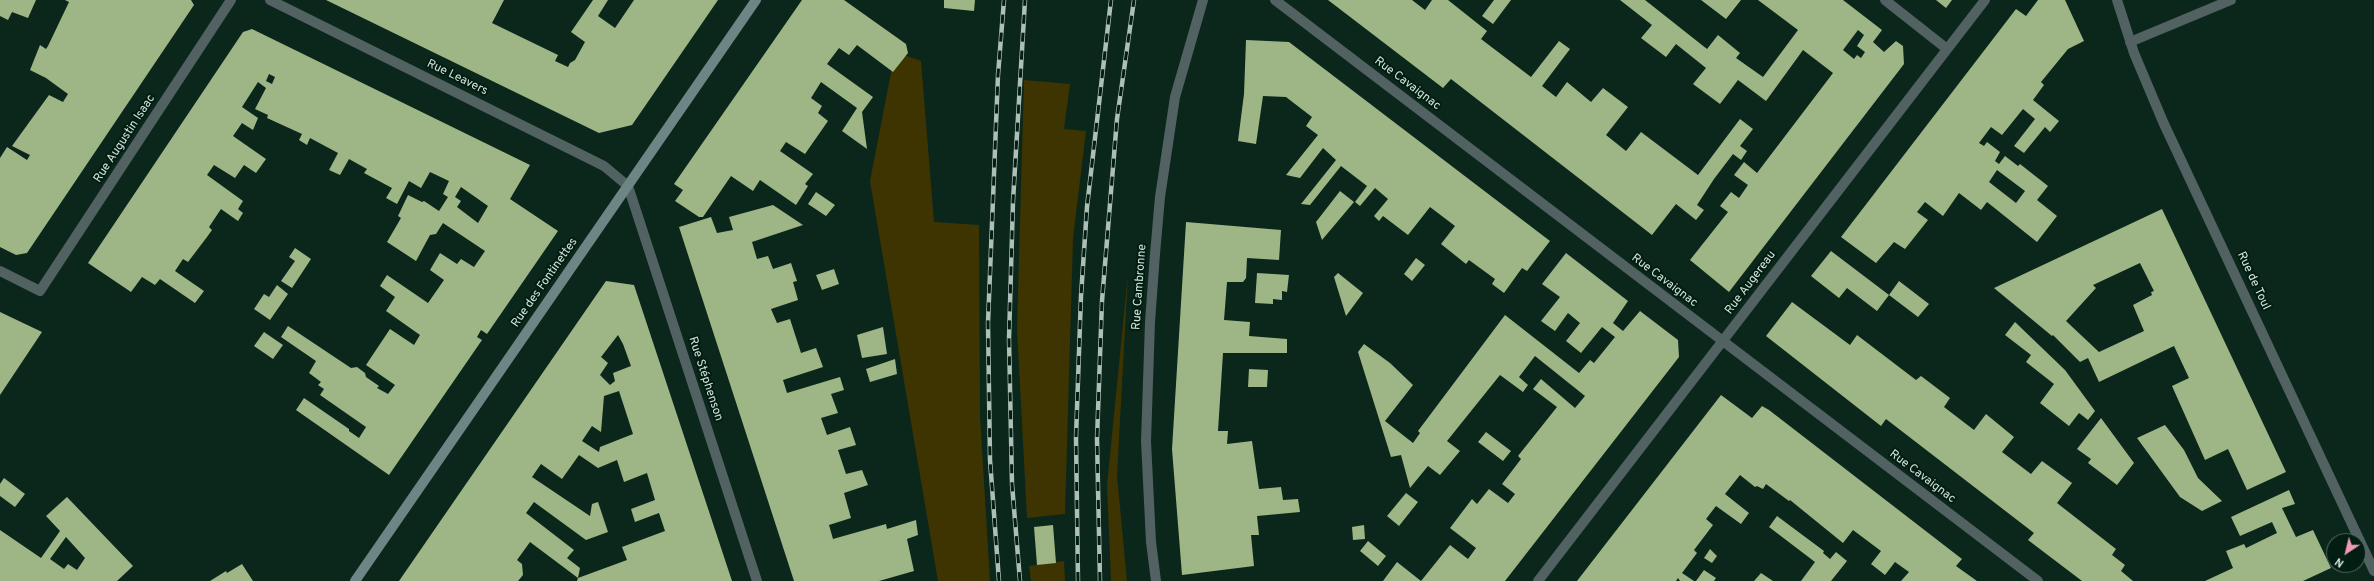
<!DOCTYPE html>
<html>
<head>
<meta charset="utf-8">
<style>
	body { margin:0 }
	#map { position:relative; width:2374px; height:581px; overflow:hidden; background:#0b271b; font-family:Overpass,sans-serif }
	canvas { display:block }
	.north { position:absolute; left:2326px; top:533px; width:40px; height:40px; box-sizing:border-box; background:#021d12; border:1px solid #566d63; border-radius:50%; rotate:215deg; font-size:11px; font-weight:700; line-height:16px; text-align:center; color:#d4e4dc }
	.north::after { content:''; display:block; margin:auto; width:14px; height:18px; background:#f09ab6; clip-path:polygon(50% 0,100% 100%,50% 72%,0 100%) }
</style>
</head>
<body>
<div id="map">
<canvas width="2374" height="581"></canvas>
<div class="north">N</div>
</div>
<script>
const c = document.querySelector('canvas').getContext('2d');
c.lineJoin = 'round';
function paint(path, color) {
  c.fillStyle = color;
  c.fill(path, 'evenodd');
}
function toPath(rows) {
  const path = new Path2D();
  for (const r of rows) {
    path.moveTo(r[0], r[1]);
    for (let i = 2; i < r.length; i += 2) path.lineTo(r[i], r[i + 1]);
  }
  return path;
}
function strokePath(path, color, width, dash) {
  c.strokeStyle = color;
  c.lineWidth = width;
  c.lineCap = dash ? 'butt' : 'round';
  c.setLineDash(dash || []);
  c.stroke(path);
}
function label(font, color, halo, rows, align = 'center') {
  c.font = font + ' Overpass,sans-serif';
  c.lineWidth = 4;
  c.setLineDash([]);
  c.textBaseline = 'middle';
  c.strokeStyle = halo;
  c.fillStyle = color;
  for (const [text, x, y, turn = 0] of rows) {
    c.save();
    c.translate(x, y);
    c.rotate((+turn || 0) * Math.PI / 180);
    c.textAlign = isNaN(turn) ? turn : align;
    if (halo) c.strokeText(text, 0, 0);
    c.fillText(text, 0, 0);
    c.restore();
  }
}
paint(toPath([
	[895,52,921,61,934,222,979,225,980,416,990,581,938,581,870,181],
	[1024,80,1070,84,1064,129,1086,131,1073,238,1065,514,1027,518,1017,329],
	[1128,274,1117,476,1127,581,1111,581,1107,485],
	[1064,561,1065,581,1031,581,1029,566]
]), '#3e3401');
paint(toPath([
	[0,0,36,0,28,18,12,12,8,20,0,16],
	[65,0,191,0,194,5,27,253,16,255,0,247,0,158,7,147,27,160,30,155,12,146,49,95,63,102,68,94,46,78,30,70,40,45,46,49,48,46,69,2],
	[326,0,504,0,492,23,558,55,555,61,568,67,570,63,575,60,585,42,571,32,593,0,608,0,598,16,615,28,634,0,718,0,632,125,599,133],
	[802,0,844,0,906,44,908,53,893,72,857,45,849,55,839,48,827,64,873,97,862,112,867,149,842,131,857,108,821,82,811,98,822,106,818,113,828,121,805,154,786,142,780,151,813,174,805,184,808,186,796,205,760,180,753,191,731,176,703,217,699,217,675,201,683,190,674,184],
	[944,0,975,0,974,11,944,8],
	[1328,0,1412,0,1425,10,1432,0,1448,0,1487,31,1481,39,1531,77,1559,41,1570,49,1542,86,1556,97,1567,82,1591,102,1603,88,1628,107,1606,135,1626,151,1641,132,1698,175,1740,119,1753,129,1740,146,1747,151,1741,160,1733,154,1714,179,1697,205,1704,210,1696,220,1676,204,1652,235,1451,79,1443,88],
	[1494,0,1511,0,1493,24,1482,16],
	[1620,0,1645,0,1707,49,1718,35,1740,53,1736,58,1763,77,1798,30,1758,0,1843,0,1882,30,1873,42,1884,52,1896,41,1903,46,1904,64,1729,292,1690,260,1728,212,1720,206,1731,192,1739,198,1748,185,1734,175,1744,162,1757,173,1833,73,1803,50,1766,101,1738,80,1720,104,1693,84,1706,68,1676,44,1666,57,1641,38,1652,25],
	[1858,30,1864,35,1857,46,1865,52,1861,58,1857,55,1854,59,1843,50],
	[1701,0,1741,0,1726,19],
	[1936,0,1952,0,1946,8],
	[2038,0,2065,0,2084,41,2068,49,2041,82,2044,85,2033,100,2059,121,2050,132,2045,127,2024,153,2014,146,2035,119,2023,109,2002,135,1991,127,1979,143,1984,146,1987,142,2000,152,1995,161,1999,164,2005,156,2018,166,2020,164,2048,186,2037,200,2057,216,2037,242,1987,202,1981,210,1959,193,1943,216,1925,202,1917,212,1928,220,1905,249,1894,242,1876,263,1841,237,2016,9,2026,16],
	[1997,170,2025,191,2016,203,1989,182],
	[252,29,530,165,510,199,558,231,487,334,481,330,477,337,482,340,389,475,296,410,304,398,349,429,349,431,359,438,366,427,320,395,324,389,318,385,321,382,309,373,316,361,281,337,288,326,351,368,357,367,365,373,366,377,379,386,377,388,388,394,395,385,366,365,390,329,414,345,420,335,386,311,395,297,380,286,387,275,428,303,444,280,430,270,440,253,457,264,461,259,474,267,485,251,443,223,436,234,430,235,416,261,387,242,401,218,398,216,408,195,422,202,424,201,439,211,448,197,443,194,449,181,430,172,421,188,409,181,397,204,386,198,392,188,364,173,367,169,349,159,340,175,329,170,338,153,310,138,307,145,299,140,302,134,267,118,268,115,255,109,266,88,258,82,242,107,258,118,253,130,242,123,233,136,266,159,256,173,244,165,235,178,214,165,207,175,243,201,238,209,243,213,238,221,221,209,209,227,212,230,207,237,188,262,183,259,175,271,204,291,195,303,160,279,155,285,142,277,131,292,88,263,243,32],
	[269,74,275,77,272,84,266,81],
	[461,187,488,206,478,223,457,207,461,201,455,197],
	[1246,40,1289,42,1550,241,1527,271,1522,268,1504,293,1492,284,1495,279,1469,260,1466,264,1441,244,1455,226,1430,207,1408,235,1383,216,1379,221,1374,216,1388,199,1375,188,1360,206,1355,202,1367,186,1341,166,1310,205,1301,204,1336,160,1323,148,1300,178,1286,175,1318,135,1306,126,1312,117,1286,97,1263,96,1256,144,1238,141,1244,94],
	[1340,191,1354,202,1322,240,1316,222],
	[816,192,835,205,826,216,808,204],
	[773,205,803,225,752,242,757,259,768,256,773,269,791,263,797,281,793,282,798,300,771,309,777,323,790,319,801,353,816,348,823,367,783,380,787,393,840,377,844,390,831,394,838,413,821,418,827,435,850,427,856,445,838,450,846,474,862,470,868,485,844,493,851,518,829,525,833,539,886,524,887,529,916,520,918,535,907,539,914,571,879,581,794,581,679,227,711,217,717,233,733,230,729,217],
	[2162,209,2286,472,2247,490,2228,449,2205,460,2172,386,2189,378,2174,346,2099,382,2088,358,2080,362,2053,335,2052,336,1994,288],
	[2140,263,2154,291,2151,292,2152,295,2133,305,2144,331,2099,352,2066,321,2096,288,2093,285],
	[1186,222,1281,230,1279,260,1247,258,1246,278,1243,282,1227,282,1224,320,1250,322,1249,336,1287,339,1287,353,1223,353,1218,431,1228,431,1227,444,1252,441,1259,489,1281,487,1283,500,1298,499,1300,512,1257,516,1259,535,1251,535,1254,566,1182,575,1172,449],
	[295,248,311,259,292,288,281,281,295,261,289,257],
	[1831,251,1889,295,1877,311,1847,288,1839,298,1811,276],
	[1566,253,1628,301,1613,323,1623,331,1640,311,1678,340,1679,357,1505,581,1383,581,1397,562,1421,581,1450,545,1468,559,1476,548,1450,528,1472,499,1477,504,1489,489,1508,503,1515,494,1502,484,1521,459,1518,456,1557,407,1533,389,1541,379,1575,408,1585,396,1535,356,1519,377,1528,385,1523,392,1500,375,1447,441,1460,451,1440,475,1428,466,1410,488,1401,455,1391,457,1358,352,1364,344,1390,363,1413,385,1385,421,1413,443,1420,433,1418,431,1505,315,1579,373,1590,360,1594,363,1615,337,1602,327,1581,353,1566,341,1580,323,1568,313,1555,331,1541,321,1560,297,1542,284],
	[1416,258,1425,265,1412,281,1404,274],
	[834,269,839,284,822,290,816,275],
	[1257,273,1289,275,1287,292,1282,291,1282,300,1273,299,1273,304,1255,303],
	[1338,273,1363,293,1346,316,1334,277],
	[606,281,634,285,732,581,577,581,578,578,627,560,622,547,665,531,659,513,635,522,631,509,655,500,647,473,624,482,617,460,598,468,579,455,562,479,541,464,532,477,590,516,592,504,598,502,608,532,586,540,534,502,526,513,574,550,567,558,580,568,578,578,530,542,517,560,522,564,523,575,518,581,399,581],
	[618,335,623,344,631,366,613,373,615,381,610,385,600,375,608,363,601,357],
	[619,391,633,434,600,447,599,452,582,441,592,426,601,432,604,396],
	[1899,281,1929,304,1918,317,1889,295],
	[277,285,288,294,270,320,254,309,264,294,269,297],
	[1792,302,1850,345,1857,335,1916,380,1921,376,1950,398,1944,407,1974,430,1986,414,2014,437,2002,452,2031,474,2042,461,2072,483,2057,503,2116,549,2112,555,2125,565,2121,571,2133,581,2082,581,2028,540,2034,533,1886,419,1881,426,1766,336],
	[0,312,42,332,0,395],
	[2015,322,2065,370,2095,411,2088,420,2079,413,2069,426,2040,403,2054,384,2026,362,2031,355,2005,335],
	[883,327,887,354,862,358,857,335],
	[264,332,283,345,273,359,254,346],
	[895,359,897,374,870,382,866,369],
	[1249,369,1268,370,1267,387,1248,387],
	[1721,395,1752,418,1762,406,1769,410,1962,559,1956,566,1977,581,1901,581,1909,572,1895,562,1885,575,1871,564,1881,551,1853,530,1843,543,1790,500,1789,501,1766,484,1763,489,1757,486,1755,487,1740,475,1725,494,1749,513,1741,524,1716,506,1706,519,1713,525,1694,550,1697,553,1682,573,1694,581,1680,581,1678,578,1676,581,1577,581],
	[2101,418,2134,463,2117,485,2088,463,2091,459,2077,449],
	[2165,425,2184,450,2198,478,2222,501,2202,511,2180,497,2137,438],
	[1486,432,1511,451,1503,461,1478,442],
	[4,478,25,494,15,507,0,496,0,484],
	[2289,490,2295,504,2282,508,2296,537,2313,530,2331,568,2303,581,2205,581,2233,568,2226,551,2244,544,2246,548,2277,533,2272,522,2240,536,2231,517],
	[1406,493,1418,502,1399,526,1387,516],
	[67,497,133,566,117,581,0,581,0,530,41,558,60,531,46,516],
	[66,537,85,558,77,570,68,564,64,569,50,559],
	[1777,516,1824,551,1823,553,1830,559,1836,552,1847,561,1831,581,1801,581,1815,562,1769,527],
	[1053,525,1056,563,1037,565,1034,527],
	[1364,525,1365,539,1353,540,1352,527],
	[1368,541,1386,556,1378,566,1360,551],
	[1710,549,1717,556,1712,563,1704,558],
	[242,564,253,581,210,581,226,571,227,573],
	[1704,570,1716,578,1714,581,1696,581],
	[1761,573,1773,581,1754,581]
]), '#9eb686');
strokePath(toPath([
	[2130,42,2231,0]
]), '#526161', 10);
strokePath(toPath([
	[270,0,604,166,628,186,757,581],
	[1275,0,2038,581],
	[1885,0,1947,49],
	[2117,0,2134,53,2164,124,2374,571],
	[0,271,40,291,231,0],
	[1538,581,1985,0]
]), '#526161', 10);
strokePath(toPath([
	[1156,581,1151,542,1146,441,1150,322,1155,254,1160,197,1175,97,1203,0]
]), '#526161', 10);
strokePath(toPath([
	[355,581,756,0]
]), '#6d8585', 10);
const rail = toPath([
	[999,581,990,460,988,323,998,75,1004,0],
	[1020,581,1012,484,1009,339,1013,201,1025,0],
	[1078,581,1076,437,1081,296,1087,207,1111,0],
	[1100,581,1097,439,1102,301,1117,119,1134,0]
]);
strokePath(rail, '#adbfb7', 4.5);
strokePath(rail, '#021d12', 3, [9]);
label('12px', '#d4e4dc', '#021d12', [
	["Rue Leavers",457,78,26],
	["Rue Cavaignac",1407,84,37],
	["Rue Augustin Isaac",125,139,-57],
	["Rue Cavaignac",1664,281,37],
	["Rue de Toul",2253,281,65],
	["Rue des Fontinettes",545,283,-55],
	["Rue Augereau",1751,283,-53],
	["Rue Cambronne",1140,287,-86],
	["Rue Stéphenson",705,379,72],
	["Rue Cavaignac",1922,477,37]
]);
</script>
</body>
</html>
